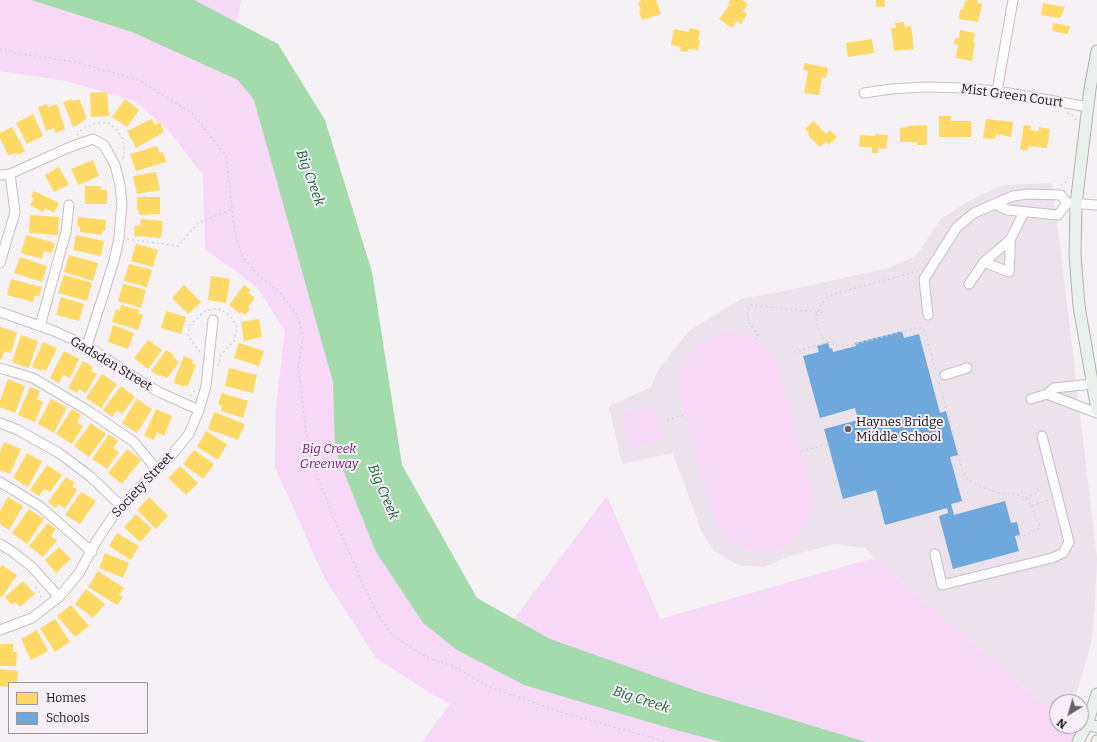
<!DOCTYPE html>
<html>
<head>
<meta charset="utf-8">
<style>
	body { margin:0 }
	#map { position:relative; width:1097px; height:742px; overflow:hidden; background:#f5f1f5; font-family:Bitter,serif }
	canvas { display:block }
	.legend { position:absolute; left:8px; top:682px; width:140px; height:52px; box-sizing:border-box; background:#f7eff7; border:1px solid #9d989d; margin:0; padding:5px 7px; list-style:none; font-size:12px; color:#171517 }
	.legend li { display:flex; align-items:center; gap:8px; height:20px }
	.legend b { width:20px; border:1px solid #9d989d }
	.north { position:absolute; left:1049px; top:694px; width:40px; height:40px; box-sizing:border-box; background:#f7eff7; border:1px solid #9d989d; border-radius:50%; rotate:217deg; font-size:11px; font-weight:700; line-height:16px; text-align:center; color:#171517 }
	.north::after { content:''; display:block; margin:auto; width:14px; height:18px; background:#656265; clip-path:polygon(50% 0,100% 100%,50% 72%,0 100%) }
</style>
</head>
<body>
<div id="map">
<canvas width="1097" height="742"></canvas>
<ul class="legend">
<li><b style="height:11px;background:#ffd966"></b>Homes</li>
<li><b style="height:11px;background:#6fa8dc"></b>Schools</li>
</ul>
<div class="north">N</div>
</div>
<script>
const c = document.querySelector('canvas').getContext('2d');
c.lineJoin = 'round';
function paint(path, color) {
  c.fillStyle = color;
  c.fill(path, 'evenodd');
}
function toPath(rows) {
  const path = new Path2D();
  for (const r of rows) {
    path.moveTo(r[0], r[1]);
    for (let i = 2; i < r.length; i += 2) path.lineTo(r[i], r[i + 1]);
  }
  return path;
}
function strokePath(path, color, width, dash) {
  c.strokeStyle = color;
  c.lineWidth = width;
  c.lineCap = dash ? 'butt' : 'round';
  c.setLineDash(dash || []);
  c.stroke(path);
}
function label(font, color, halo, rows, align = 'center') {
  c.font = font + ' Bitter,serif';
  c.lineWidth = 4;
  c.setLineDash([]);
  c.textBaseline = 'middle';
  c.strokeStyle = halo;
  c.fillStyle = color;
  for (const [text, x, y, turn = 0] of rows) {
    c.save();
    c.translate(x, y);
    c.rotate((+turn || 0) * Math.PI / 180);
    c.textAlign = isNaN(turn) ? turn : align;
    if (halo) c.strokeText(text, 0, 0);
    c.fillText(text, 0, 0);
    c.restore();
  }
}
paint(toPath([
	[1052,183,1060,244,1097,559,1095,605,1091,644,1074,702,1057,702,1057,716,874,558,866,548,834,544,789,556,764,567,738,565,714,551,701,530,673,453,622,464,609,406,651,387,658,370,689,331,741,299,799,288,889,268,916,256,941,219,967,202,1002,185]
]), '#ebe2eb');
paint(toPath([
	[0,0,241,0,228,68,270,102,397,548,477,598,514,619,607,496,660,619,874,558,1057,716,1057,726,1068,726,1079,735,1074,742,422,742,450,704,432,694,376,658,324,577,275,467,276,405,285,331,257,287,205,249,203,175,169,131,135,101,66,81,0,71],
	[723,333,744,334,756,339,767,349,775,359,779,368,812,492,813,504,810,516,803,530,795,539,785,547,774,550,757,552,735,544,727,538,715,523,681,400,679,387,680,373,685,360,692,350,702,341],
	[653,405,663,440,630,448,621,413]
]), '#f7d9f7');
paint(toPath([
	[31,0,194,0,278,44,325,120,372,272,402,465,477,598,550,639,697,691,866,742,722,742,672,729,524,685,457,650,423,623,376,552,335,450,333,382,254,100,238,80,132,32]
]), '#a3dbad');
paint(toPath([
	[640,0,656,0,661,14,642,20,639,11,641,10,638,3,641,2],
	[730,0,742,0,748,4,743,11,747,14,741,24,737,21,732,28,719,19,730,4,728,3],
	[876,0,885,0,885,7,876,7],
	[967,0,978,0,977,3,982,4,978,22,959,19,960,9,963,9,965,1,967,1],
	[1043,3,1065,7,1060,18,1041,15],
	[904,22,905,27,911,26,914,49,894,51,891,28,896,28,895,23],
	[1053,23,1070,26,1068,34,1052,31],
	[689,28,700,30,698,40,700,41,698,50,688,49,687,52,680,51,681,47,671,45,674,29,689,32],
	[960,30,975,33,973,42,975,42,972,61,956,58,958,45,954,44,955,38,959,38],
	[872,39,874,53,848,57,846,43],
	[805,63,828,68,826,78,822,77,819,95,804,93,808,71,803,70],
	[107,92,109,116,91,117,90,93],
	[72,99,73,101,79,99,87,118,85,119,85,120,81,122,81,123,73,127,63,102],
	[125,99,139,110,127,127,112,117],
	[47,104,48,107,57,104,65,129,55,133,54,128,46,131,38,107],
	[33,114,43,136,27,144,16,123],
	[939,116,951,116,951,121,971,121,971,137,939,137],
	[152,119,155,125,160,122,164,132,136,148,127,131],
	[986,119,1013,122,1011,137,996,134,995,139,983,138],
	[814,121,826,134,830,130,837,137,829,145,826,142,820,147,808,135,809,133,805,129],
	[927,125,927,145,917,145,917,142,900,142,900,128,907,127,907,126],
	[1024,125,1031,126,1030,130,1039,131,1039,127,1050,129,1047,148,1028,146,1028,151,1020,149],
	[12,127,25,151,17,155,16,153,8,155,0,138,0,133],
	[875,134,888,135,886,149,878,148,878,153,872,153,872,147,859,147,860,135,875,136],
	[157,146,159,153,163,152,166,162,136,171,130,154],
	[93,160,99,176,78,185,71,169],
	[59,167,69,185,54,192,45,175],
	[156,172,160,190,137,194,133,176],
	[85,186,101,186,101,190,107,190,107,204,85,204],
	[34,191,59,203,54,213,45,208,43,212,30,205,34,199,31,197],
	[137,197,160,197,160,214,139,215,139,210,137,210],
	[30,215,59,217,58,235,29,233],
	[78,217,106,220,105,231,102,231,102,235,80,232,80,227,77,227],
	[141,219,163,221,161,238,134,236,135,225,140,226],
	[26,235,55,243,52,253,44,251,42,259,21,253],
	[76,235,104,241,101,256,73,250],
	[136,244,158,250,153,267,131,261],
	[69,255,98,263,93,281,64,272],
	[20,257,47,266,42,282,14,273],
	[129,264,152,270,147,287,124,281],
	[64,275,92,283,87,301,58,293],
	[211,276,230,279,226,303,208,300],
	[11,279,42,287,39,297,35,295,33,302,7,295],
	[123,284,146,290,141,308,118,301],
	[184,285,201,302,188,314,172,298],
	[244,285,251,290,248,293,255,298,248,307,250,309,245,315,241,312,240,314,229,305],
	[61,297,84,304,79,321,56,315],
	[121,305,139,310,138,313,143,315,138,330,112,322,116,309,120,310],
	[166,311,186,317,181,334,161,328],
	[259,319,262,337,244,341,241,322],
	[113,325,134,333,128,349,108,342],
	[0,327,17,332,11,353,4,351,2,359,0,359],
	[21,335,38,341,29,368,12,362],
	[148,340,162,350,148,369,134,358],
	[43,342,57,348,46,371,43,369,42,371,32,367],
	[239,343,264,351,259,366,234,358],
	[166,350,174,355,173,357,179,362,167,378,163,376,163,377,160,375,159,376,151,371],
	[64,351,79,359,70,378,63,375,59,383,50,378],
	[184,356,193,360,192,363,196,365,188,386,185,385,184,387,174,383,175,380,174,380],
	[83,361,92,366,93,368,91,371,97,374,86,393,79,389,77,393,68,388],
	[229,368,257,375,253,393,225,386],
	[102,374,117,384,101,408,86,398],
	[8,379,25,386,15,413,0,407,0,401],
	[121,386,135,397,122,414,117,410,112,417,103,410],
	[30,387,40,391,37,399,43,402,35,422,18,415],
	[222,393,248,401,243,418,221,411,222,406,218,404],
	[51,399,67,407,54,433,38,424],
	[137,399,152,409,137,433,122,423],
	[72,409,81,415,77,422,83,426,72,444,56,434],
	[156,409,172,416,164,436,157,432,154,440,144,436],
	[214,412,245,424,238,440,208,429],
	[91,423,106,434,89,457,74,446],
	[206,431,227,444,218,460,197,447],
	[109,434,118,441,113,448,119,452,107,469,92,459],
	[4,442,21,449,10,474,0,470,0,452],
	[127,449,141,460,122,484,108,473],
	[194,450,214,464,203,479,183,464],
	[27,453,42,461,28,487,13,478],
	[47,465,62,475,50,492,44,489,39,496,30,490],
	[180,466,198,483,186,495,168,478],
	[66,477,74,482,74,484,73,487,77,490,65,509,59,504,56,508,48,502],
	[81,492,96,501,80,524,65,515],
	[8,497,23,506,9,530,0,524,0,511],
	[149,497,168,516,156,529,137,510],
	[29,509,44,519,27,544,12,533],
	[136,514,152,529,140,542,124,527],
	[48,523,56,529,51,536,57,540,43,557,29,546],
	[117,533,139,546,131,560,109,546],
	[59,547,71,559,56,573,45,560],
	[105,553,129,563,123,578,99,568],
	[2,565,17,575,2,597,0,596,0,568],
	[98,571,124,588,119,595,123,597,117,605,88,587],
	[23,581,35,594,20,607,15,602,12,605,5,597],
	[86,589,105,604,93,618,75,604],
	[71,605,89,626,75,637,57,616],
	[55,619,70,642,55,652,40,628],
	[37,630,48,651,31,660,21,639],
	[2,644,13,644,13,652,17,652,16,666,0,666,0,645],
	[0,669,18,671,17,683,9,683,9,687,0,686]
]), '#ffd966');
paint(toPath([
	[902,331,904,338,919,334,940,413,946,411,958,455,950,457,962,501,951,504,954,515,1005,501,1011,523,1017,522,1020,535,1015,536,1019,551,953,569,939,516,948,513,947,508,885,525,876,490,843,499,824,429,858,420,855,408,820,418,803,356,819,352,817,346,828,343,830,349,832,348,833,352,856,346,855,343]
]), '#6fa8dc');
const minor = toPath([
	[997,91,1013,0],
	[864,93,891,89,926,87,961,88,997,91,1089,107],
	[0,175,10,174,70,147,93,139,104,145,115,165,120,185,122,203,119,238,114,261,87,346],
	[1070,203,1097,205],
	[994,204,1008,210,1058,215,1067,203],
	[984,262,1009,272,1010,257,1010,240],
	[0,263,15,212,10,174],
	[969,284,984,262,1010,240,1024,212],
	[0,312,54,331,87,346,145,384,161,393,199,410],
	[928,315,924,279,957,227,974,213,1013,196,1028,194,1061,195,1067,203],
	[40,326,66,232,69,205],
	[0,368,33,378,87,410,134,442,157,470],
	[945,375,967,368],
	[1047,394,1097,413],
	[1031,399,1047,394,1054,388,1092,384],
	[0,423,18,430,59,453,91,477,121,506],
	[0,482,41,507,92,552],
	[0,544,13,552,32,567,59,597],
	[935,554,942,585,1052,558,1063,553,1069,542,1042,436],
	[0,630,32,618,59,597,79,573,97,540,116,512,174,452,189,434,199,410,206,386,213,320]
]);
const major = toPath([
	[1097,51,1090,89,1076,204,1075,255,1079,306,1097,410],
	[1087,724,1097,727],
	[1078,742,1087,724,1097,694],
	[1097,742,1097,741]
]);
strokePath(minor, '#c4c0c4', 11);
strokePath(major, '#acb6ae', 13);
strokePath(toPath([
	[0,49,17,53,75,62,139,80,192,113,226,156,235,234,242,256,257,274,282,295,298,316,303,337,298,367,309,455,331,511,363,584,376,611,392,635,430,659,451,665,489,687,561,712,667,742],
	[1067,113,1074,116,1076,120],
	[77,135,82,129,96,123,108,123,117,130,123,139,124,150,123,160],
	[1061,186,1066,182,1068,177],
	[127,239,178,246,198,223,232,209],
	[755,339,759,336,750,324,747,316,748,310,751,305,824,313],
	[828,342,823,338,819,330,816,319,820,306,828,297,834,294,918,271],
	[200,352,192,342,188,334,190,325,205,311,215,309,222,310,232,318,237,327,234,341,221,355,218,366],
	[794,352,828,342,832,344,842,346,852,345,919,327,925,331,936,373],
	[939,382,963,472,967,479,978,486,1002,494,1011,493,1025,497,1031,506,1049,500],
	[190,396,195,390],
	[667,420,685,415],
	[801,451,828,444],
	[1025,497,1033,495,1037,492,1039,488],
	[1019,538,1035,531,1040,527,1031,506],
	[36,587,41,596,40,599]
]), '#d4d3d4', 1.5, [2, 3]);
strokePath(minor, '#fefdfe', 9);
strokePath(major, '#eaf1ec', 11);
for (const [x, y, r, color] of [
	[848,429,4,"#656265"]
]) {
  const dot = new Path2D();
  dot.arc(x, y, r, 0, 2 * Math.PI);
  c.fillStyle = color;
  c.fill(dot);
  strokePath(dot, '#f7eff7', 1.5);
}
label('13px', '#171517', '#f7eff7', [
	["Mist Green Court",1012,96,8],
	["Gadsden Street",111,364,31],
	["Society Street",143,485,-47]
]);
label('13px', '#171517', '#f7eff7', [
	["Haynes Bridge",856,422],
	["Middle School",856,437]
], 'left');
label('italic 13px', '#6d1b71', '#f7eff7', [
	["Big Creek",329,449],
	["Greenway",329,464]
]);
label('italic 14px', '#0f692d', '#f7eff7', [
	["Big Creek",310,178,70],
	["Big Creek",383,492,67],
	["Big Creek",641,700,18]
]);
</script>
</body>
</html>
